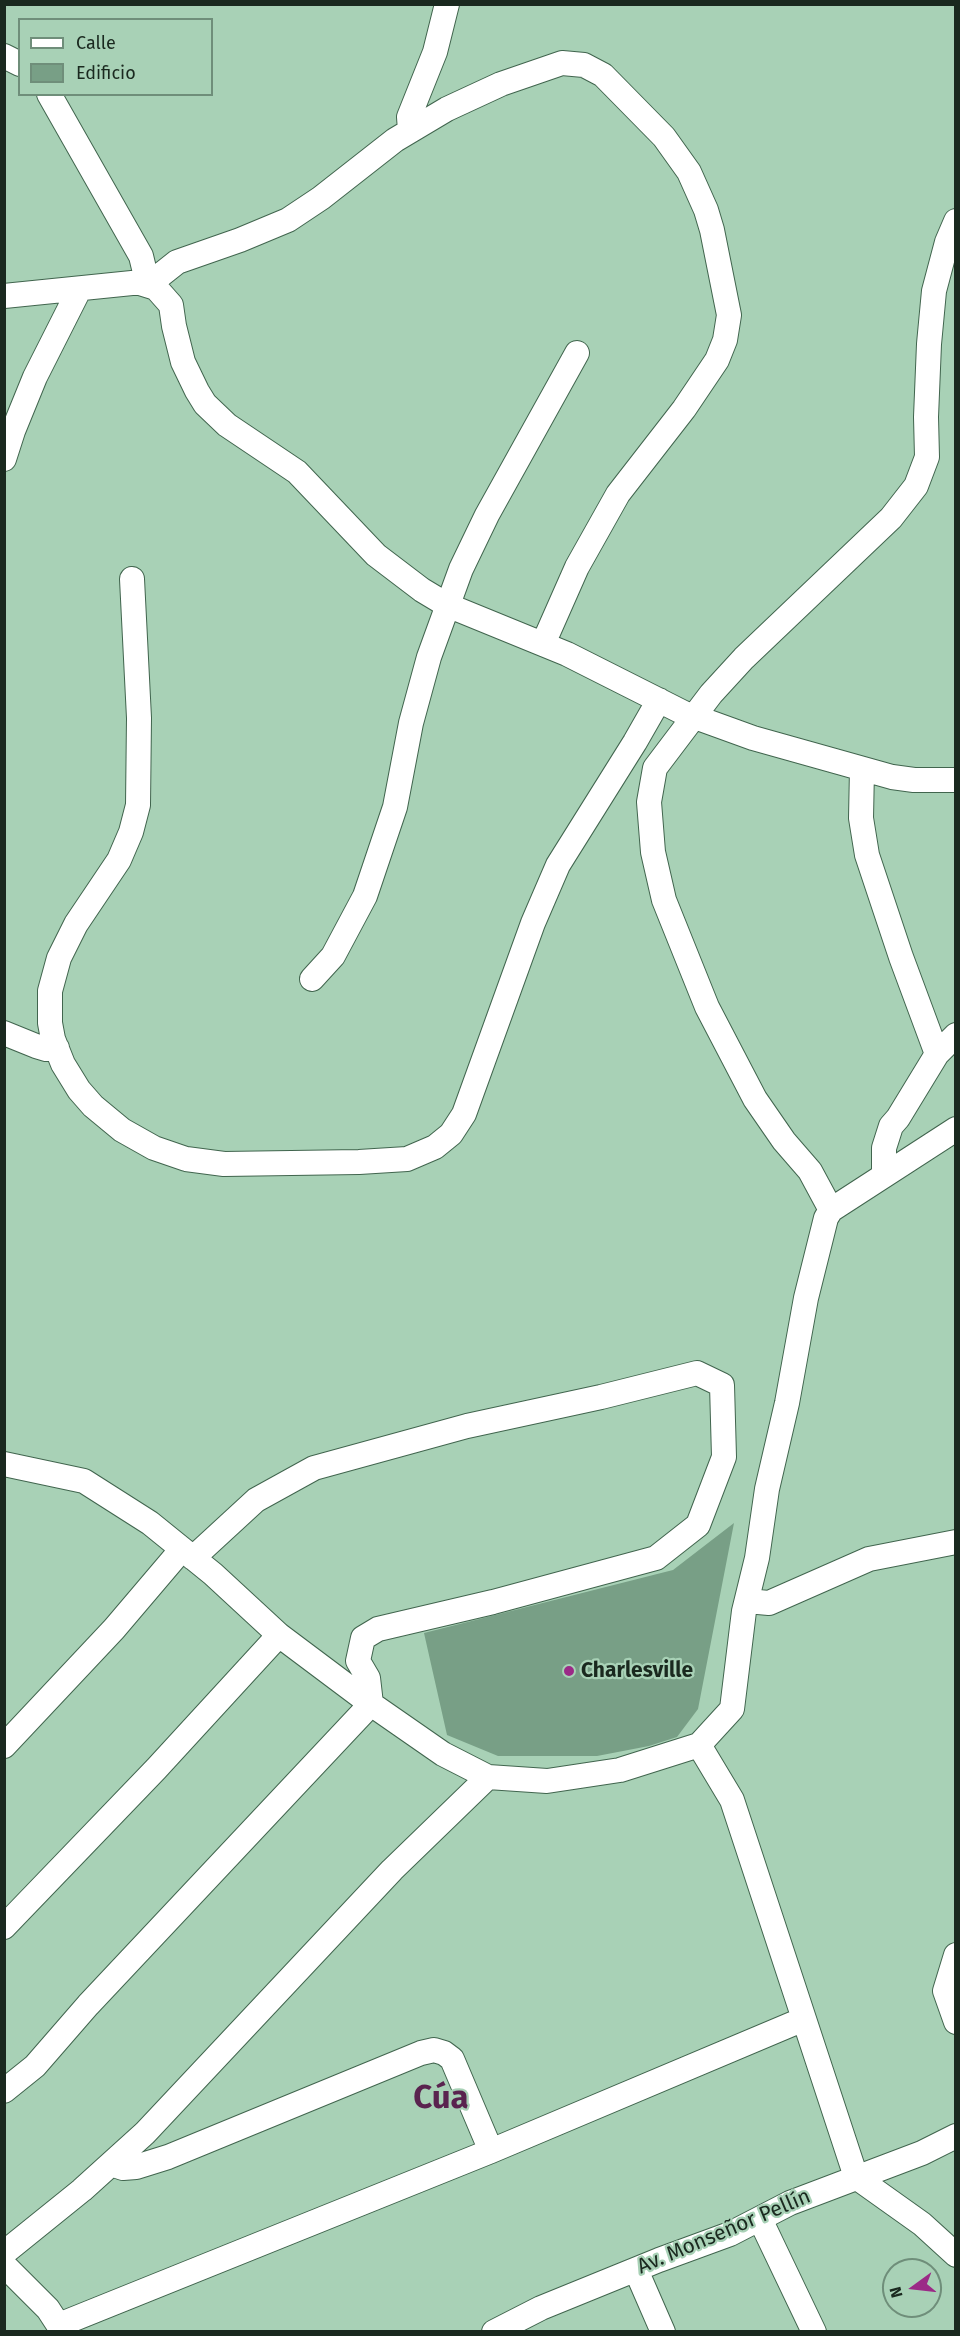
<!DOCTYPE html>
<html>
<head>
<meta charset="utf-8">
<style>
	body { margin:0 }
	#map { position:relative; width:960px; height:2336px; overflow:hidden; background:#a8d1b6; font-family:"Fira Sans",sans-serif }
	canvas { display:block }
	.frame { position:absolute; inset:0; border:6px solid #1a291f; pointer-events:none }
	.legend { position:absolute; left:18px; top:18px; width:195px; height:78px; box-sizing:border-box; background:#a8d1b6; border:2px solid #6f8e7a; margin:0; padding:8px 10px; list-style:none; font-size:18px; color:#1a291f }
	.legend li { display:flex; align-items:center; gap:12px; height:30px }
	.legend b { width:30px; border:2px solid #6f8e7a }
	.north { position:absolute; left:882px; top:2258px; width:60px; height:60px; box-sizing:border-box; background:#a8d1b6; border:2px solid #6f8e7a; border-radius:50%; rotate:255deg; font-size:16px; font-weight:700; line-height:24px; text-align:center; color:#1a291f }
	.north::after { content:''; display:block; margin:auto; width:21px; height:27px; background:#9b2a87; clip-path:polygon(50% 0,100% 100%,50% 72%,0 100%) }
</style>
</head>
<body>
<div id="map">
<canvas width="960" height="2336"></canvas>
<div class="frame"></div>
<ul class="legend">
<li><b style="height:8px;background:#fff"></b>Calle</li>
<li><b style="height:16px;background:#789f86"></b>Edificio</li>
</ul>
<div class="north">N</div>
</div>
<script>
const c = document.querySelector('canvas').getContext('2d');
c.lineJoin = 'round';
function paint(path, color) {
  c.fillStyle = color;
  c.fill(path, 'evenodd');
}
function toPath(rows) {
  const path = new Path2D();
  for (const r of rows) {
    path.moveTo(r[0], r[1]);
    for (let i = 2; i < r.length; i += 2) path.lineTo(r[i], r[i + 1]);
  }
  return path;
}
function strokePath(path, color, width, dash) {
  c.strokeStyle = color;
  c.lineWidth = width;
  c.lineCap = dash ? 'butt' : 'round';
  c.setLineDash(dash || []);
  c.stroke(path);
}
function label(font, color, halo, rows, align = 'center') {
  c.font = font + ' "Fira Sans",sans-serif';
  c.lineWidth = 4.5;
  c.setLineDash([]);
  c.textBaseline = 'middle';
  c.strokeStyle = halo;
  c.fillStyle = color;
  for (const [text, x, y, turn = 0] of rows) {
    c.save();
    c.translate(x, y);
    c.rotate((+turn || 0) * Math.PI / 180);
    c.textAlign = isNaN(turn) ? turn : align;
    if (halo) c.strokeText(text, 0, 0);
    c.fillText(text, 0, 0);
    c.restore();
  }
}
paint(toPath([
	[734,1523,698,1709,677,1737,649,1746,597,1756,498,1756,447,1735,424,1633,673,1570]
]), '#789f86');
const minor = toPath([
	[4,56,20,64],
	[49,94,141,256,148,285],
	[410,130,409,117,435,52,447,4],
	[148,285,177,262,240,240,288,220,321,198,395,140,447,109,501,84,562,63,584,65,603,75,664,137,689,172,706,210,712,230,729,315,725,340,717,360,684,409,618,494,577,567,543,644],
	[4,296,132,283,140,283,156,288,171,305,174,326,183,362,197,391,205,404,227,425,297,472,376,555,422,590,447,605,567,654,684,713,753,738,892,777,914,780,956,780],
	[4,459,13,431,35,377,79,290],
	[132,579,139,718,138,805,131,832,119,860,76,924,59,958,50,991,50,1023,53,1039,63,1064,79,1090,93,1106,122,1130,154,1148,186,1159,224,1164,359,1162,407,1159,435,1147,451,1134,464,1114,533,923,558,865,635,742,659,700],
	[862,769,861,818,867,855,901,957,937,1054],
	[312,979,333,956,365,896,395,807,411,723,429,657,461,569,487,515,577,353],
	[4,1033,36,1046,46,1049,57,1048],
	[884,1175,884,1148,891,1126,898,1118,937,1054,956,1035],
	[831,1210,810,1171,784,1141,755,1099,707,1007,664,900,653,852,649,802,655,768,711,694,744,658,891,518,916,486,927,457,926,417,929,344,934,291,947,242,956,221],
	[4,1464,84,1481,150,1523,213,1574,279,1635,371,1704,443,1754,488,1777,547,1781,620,1770,699,1745,732,1709,744,1611,757,1558,767,1489,787,1403,806,1298,826,1218,831,1210,956,1129],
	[747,1601,769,1603,869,1559,956,1542],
	[699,1745,732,1800,856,2177,922,2224,956,2255],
	[4,1746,114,1629,182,1549],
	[4,1927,156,1769,279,1635],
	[956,1955,945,1991,956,2022],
	[4,2091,35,2066,88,2005,371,1704,368,1678,358,1661,363,1638,378,1629,493,1602,656,1558,698,1525,724,1457,722,1385,697,1373,601,1397,467,1426,314,1468,256,1500,193,1558],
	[111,2164,123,2168,136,2167,168,2157,421,2053,434,2050,444,2053,452,2059,491,2151],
	[760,2219,814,2332],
	[4,2253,82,2190,145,2133,392,1870,488,1777],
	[4,2265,48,2309,63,2332],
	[636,2270,663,2332],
	[59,2325,491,2151,804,2019],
	[494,2332,541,2308,659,2260,730,2234,790,2203,922,2153,956,2136]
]);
strokePath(minor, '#41654e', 26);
strokePath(minor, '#fff', 24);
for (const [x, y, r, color] of [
	[569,1671,6,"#9b2a87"]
]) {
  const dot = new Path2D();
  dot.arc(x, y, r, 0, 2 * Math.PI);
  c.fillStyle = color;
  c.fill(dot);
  strokePath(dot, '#a8d1b6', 2);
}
label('bold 21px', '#1a291f', '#a8d1b6', [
	["Charlesville",581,1671]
], 'left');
label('21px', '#1a291f', '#a8d1b6', [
	["Av. Monseñor Pellín",724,2232,-23]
]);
label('bold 33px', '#5a234f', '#a8d1b6', [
	["Cúa",441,2099]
]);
</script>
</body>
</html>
